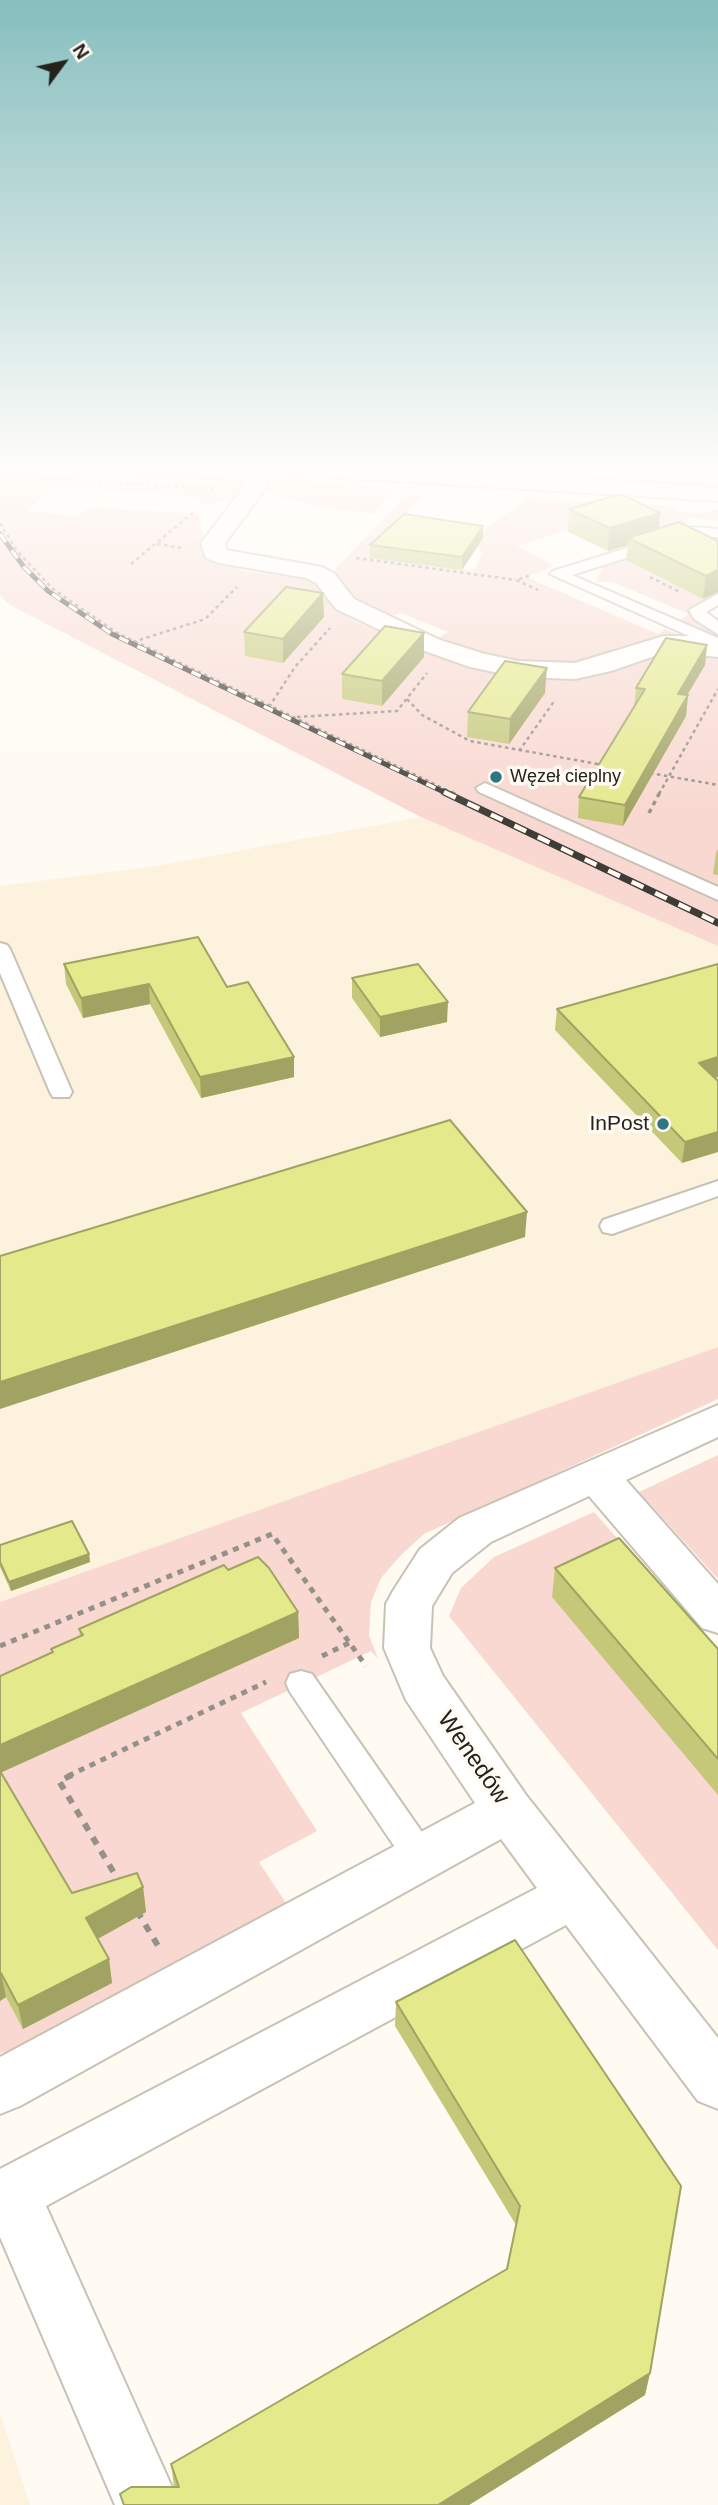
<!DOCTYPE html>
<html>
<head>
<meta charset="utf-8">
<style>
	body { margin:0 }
	#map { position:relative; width:718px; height:2505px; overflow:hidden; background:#fffbf3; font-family:Arial,sans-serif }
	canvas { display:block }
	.north { position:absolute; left:28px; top:28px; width:70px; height:70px; -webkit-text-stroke:5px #fffbf3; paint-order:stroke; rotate:57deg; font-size:19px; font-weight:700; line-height:28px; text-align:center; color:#24221d }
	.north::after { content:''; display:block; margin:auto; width:24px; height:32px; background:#24221d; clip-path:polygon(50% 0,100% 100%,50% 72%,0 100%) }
</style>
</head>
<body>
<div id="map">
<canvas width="718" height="2505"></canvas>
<div class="north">N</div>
</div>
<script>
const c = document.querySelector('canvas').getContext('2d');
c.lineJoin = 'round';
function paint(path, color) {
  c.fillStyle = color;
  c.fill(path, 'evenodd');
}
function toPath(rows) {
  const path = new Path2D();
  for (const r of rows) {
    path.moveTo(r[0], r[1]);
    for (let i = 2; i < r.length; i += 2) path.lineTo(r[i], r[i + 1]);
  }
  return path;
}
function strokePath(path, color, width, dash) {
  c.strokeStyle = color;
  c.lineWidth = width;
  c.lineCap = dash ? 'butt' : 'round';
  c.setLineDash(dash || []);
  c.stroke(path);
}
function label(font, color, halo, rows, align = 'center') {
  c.font = font + ' Arial,sans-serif';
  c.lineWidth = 7;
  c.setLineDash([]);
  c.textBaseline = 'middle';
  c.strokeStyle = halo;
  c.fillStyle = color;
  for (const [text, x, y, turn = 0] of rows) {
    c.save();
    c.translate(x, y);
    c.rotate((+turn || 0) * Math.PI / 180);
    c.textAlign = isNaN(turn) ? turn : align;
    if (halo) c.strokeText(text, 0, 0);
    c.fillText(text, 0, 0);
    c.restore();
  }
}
paint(toPath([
	[421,817,718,946,718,1347,0,1602,0,886,157,866],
	[0,2413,30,2505,0,2505]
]), '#fcf2dd');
paint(toPath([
	[0,468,159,468,240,475,244,480,237,496,211,504,198,503,200,500,194,497,54,486,28,511,77,516,84,511,95,507,199,514,205,548,243,563,240,570,287,577,293,573,315,578,327,593,331,606,353,620,444,660,569,679,659,650,718,653,718,946,421,817,8,604,0,595],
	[540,468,718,468,718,478,555,469],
	[283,476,302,477,313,483,395,488,373,514,321,507,284,498,264,490,275,479],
	[406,495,424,495,368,556,462,570,475,569,482,553,470,539,529,498,676,507,677,511,710,513,712,509,718,509,718,521,689,518,685,527,653,531,617,515,517,546,551,564,552,567,526,577,658,634,665,629,694,641,568,665,532,664,500,659,436,639,448,632,401,613,389,617,347,598,335,569],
	[695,536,718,537,717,595,701,602,693,611,718,631,718,640,677,622,689,614,612,582,596,582,603,566],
	[718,1347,718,1399,424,1534,401,1555,381,1578,371,1602,369,1635,378,1659,371,1651,241,1713,317,1831,259,1862,286,1903,10,2051,0,2053,0,1602],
	[718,1455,718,1579,639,1492],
	[594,1512,718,1652,718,1950,449,1616,461,1588,494,1557]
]), '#f8d8d0');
const service = toPath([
	[694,527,718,529,718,537,695,536,572,575,718,638,718,649,550,574,553,571,694,527],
	[718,594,718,605,706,612,718,621,718,634,694,619,689,610,718,594],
	[485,783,718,887,718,900,479,792,476,788,485,783],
	[0,943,7,945,10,949,72,1092,69,1097,53,1097,50,1092,0,973,0,943],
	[718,1181,718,1196,612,1234,603,1232,600,1226,603,1220,718,1181],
	[301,1671,312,1674,433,1848,437,1858,433,1868,421,1872,409,1868,290,1692,286,1683,290,1674,301,1671]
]);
const minor = toPath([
	[252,468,274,468,263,492,225,543,226,550,322,567,334,573,354,599,440,640,485,654,518,661,575,663,664,636,688,636,718,641,718,657,666,652,611,671,575,679,518,677,470,667,422,650,336,609,316,583,306,578,219,563,206,558,201,543,241,491,252,468],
	[718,1405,718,1437,626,1480,718,1584,718,1633,702,1628,589,1496,491,1542,452,1573,432,1606,430,1648,443,1676,526,1795,718,2038,718,2109,698,2101,566,1925,46,2206,180,2505,115,2505,0,2237,0,2169,537,1888,501,1839,20,2106,0,2114,0,2057,475,1803,406,1700,384,1648,386,1604,393,1591,420,1549,459,1518,718,1405]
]);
const tertiary = toPath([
	[286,468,412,468,718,487,718,501,297,475,289,473,286,468]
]);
strokePath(service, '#c8c2b5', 4);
strokePath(minor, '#c8c2b5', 4);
strokePath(tertiary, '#c8c2b5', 4);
strokePath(toPath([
	[66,468,223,479],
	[0,470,5,468],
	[0,475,216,489],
	[0,523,17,551,53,589,117,633,455,794],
	[157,544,183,548],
	[356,558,516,580],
	[131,564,195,511],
	[529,576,516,580,538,590],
	[650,577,680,592],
	[133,642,205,619,237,587],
	[407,699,422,715,470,741,603,765],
	[269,707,295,667,330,628],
	[297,717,397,711,427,673],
	[519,751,555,700],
	[650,773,718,785],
	[659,794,718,689]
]), '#94918a', 2.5, [3.5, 3.5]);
strokePath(toPath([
	[451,792,459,796],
	[649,813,660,792]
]), '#94918a', 3.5, [4.5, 4.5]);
strokePath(toPath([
	[0,1646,272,1534,366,1666],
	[322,1656,349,1643],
	[68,1776,266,1682]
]), '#94918a', 5, [6, 6]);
strokePath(toPath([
	[72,1775,59,1781,120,1883],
	[137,1911,160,1949]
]), '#94918a', 6, [8, 8]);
paint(service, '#fff');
paint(minor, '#fff');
paint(tertiary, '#fff');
const railFar1 = toPath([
	[0,534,24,567,48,591,112,634,448,794]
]);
const rail = toPath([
	[444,792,718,923]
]);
strokePath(railFar1, '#3e3c37', 5);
strokePath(rail, '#3e3c37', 7);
strokePath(railFar1, '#fffbf3', 3.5, [10]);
strokePath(rail, '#fffbf3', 4.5, [13]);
paint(toPath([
	[569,509,660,513,659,528,718,541,703,599,626,560,628,545,608,551,568,532],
	[483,538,462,570,370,558,370,545],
	[324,617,283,663,245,656,244,632],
	[424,633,424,657,382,706,342,699,342,674],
	[707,645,705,665,687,695,688,695,686,716,623,826,578,818,579,797,634,706,636,688],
	[545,693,509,744,467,737,468,712],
	[718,849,718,875,713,874,716,853],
	[64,964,227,987,294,1057,294,1077,201,1098,150,1004,83,1018,66,984],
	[718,964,718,1077,715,1078,682,1163,555,1030,557,1009],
	[352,978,447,1022,380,1037,352,998],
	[0,1545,89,1554,90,1562,11,1591,0,1567],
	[555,1568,718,1649,718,1795,552,1597],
	[228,1570,298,1612,299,1638,1,1772,72,1893,143,1887,146,1912,98,1939,109,1959,112,1983,23,2029,6,1997,0,2001,0,1676,52,1653,51,1649,80,1636,79,1629],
	[396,2002,650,2373,645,2395,469,2505,174,2487,171,2464,507,2269,516,2225,395,2026]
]), '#c4c878');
paint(toPath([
	[660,513,658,536,628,538,628,545,608,551,609,528],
	[483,526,483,538,462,570,462,557],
	[718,570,718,592,703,599,706,576],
	[323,593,324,617,283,663,283,639],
	[424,633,424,657,382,706,382,681],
	[707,645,705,665,676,714,678,694],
	[547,668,545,693,509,744,510,719],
	[688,695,686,716,623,826,625,805],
	[149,984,150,1004,83,1018,81,998],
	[448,1002,447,1022,380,1037,380,1017],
	[294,1057,294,1077,201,1098,200,1077],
	[718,1057,718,1077,697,1083,699,1063],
	[718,1132,718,1152,682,1163,685,1142],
	[527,1212,525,1237,0,1409,0,1382],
	[89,1554,90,1562,11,1591,9,1582],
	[298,1612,299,1638,0,1773,0,1745],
	[143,1887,146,1912,90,1943,86,1918],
	[109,1959,112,1983,23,2029,18,2005],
	[1,1973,6,1997,0,2001,0,1974],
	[650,2373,645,2395,469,2505,438,2505]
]), '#a0a362');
const building = toPath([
	[617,495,623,495,660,513,609,528,569,509,617,495],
	[404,514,483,526,462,557,370,545,404,514],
	[679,522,718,541,718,570,706,576,628,538,679,522],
	[286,587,323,593,283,639,244,632,286,587],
	[385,626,424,633,382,681,342,674,385,626],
	[666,638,707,645,678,694,688,695,625,805,579,797,645,689,636,688,666,638],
	[505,661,547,668,510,719,468,712,505,661],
	[198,937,227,987,248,982,294,1057,200,1077,149,984,81,998,64,964,198,937],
	[418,964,448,1002,380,1017,352,978,418,964],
	[718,964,718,1057,699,1063,718,1081,718,1132,685,1142,557,1009,718,964],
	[450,1120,527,1212,0,1382,0,1256,450,1120],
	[72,1521,89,1554,9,1582,0,1562,0,1545,72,1521],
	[619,1538,718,1649,718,1759,555,1568,619,1538],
	[258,1557,269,1568,298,1612,0,1745,0,1676,53,1652,51,1649,83,1635,79,1629,224,1565,228,1570,258,1557],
	[0,1771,72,1893,137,1873,143,1887,86,1918,109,1959,18,2005,1,1973,0,1974,0,1771],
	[515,1940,681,2186,650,2373,438,2505,124,2505,120,2494,131,2487,179,2487,171,2464,507,2269,520,2206,396,2002,515,1940]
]);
paint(building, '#e4e98c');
strokePath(building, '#a0a362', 2);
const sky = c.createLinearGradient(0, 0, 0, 819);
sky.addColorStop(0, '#87bebe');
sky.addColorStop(0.57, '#fffdfa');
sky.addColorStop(1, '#fffdfa00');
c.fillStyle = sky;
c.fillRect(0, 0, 718, 819);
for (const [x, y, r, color] of [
	[496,777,7,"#307584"],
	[663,1124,7,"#307584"]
]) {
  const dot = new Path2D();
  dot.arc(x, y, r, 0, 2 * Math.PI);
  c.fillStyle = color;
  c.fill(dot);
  strokePath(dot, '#fffbf3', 2.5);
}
label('18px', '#24221d', '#fffbf3', [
	["Węzeł cieplny",510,777]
], 'left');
label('21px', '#24221d', '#fffbf3', [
	["InPost",649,1124]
], 'right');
label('24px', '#24221d', '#fffbf3', [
	["Wenedów",473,1758,55]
]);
</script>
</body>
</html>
